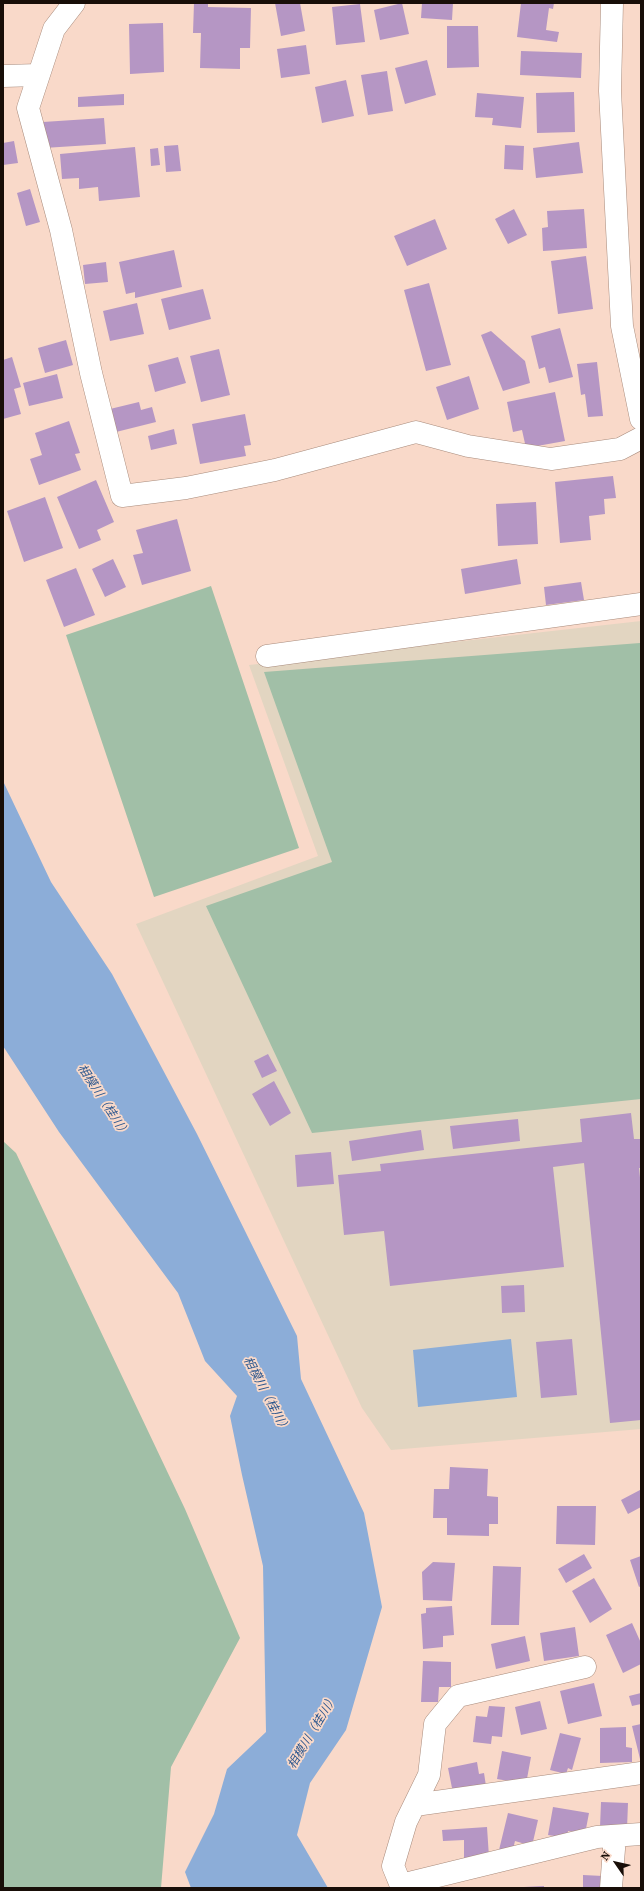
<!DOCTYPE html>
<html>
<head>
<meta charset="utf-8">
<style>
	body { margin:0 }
	#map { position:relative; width:644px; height:1891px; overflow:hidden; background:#f9d9c9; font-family:"Source Serif 4",serif }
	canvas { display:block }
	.frame { position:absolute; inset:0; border:4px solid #180e08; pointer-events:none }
	.north { position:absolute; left:596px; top:1843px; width:40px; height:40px; -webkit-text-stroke:3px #f9d9c9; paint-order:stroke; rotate:304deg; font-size:11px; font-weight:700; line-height:16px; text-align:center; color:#180e08 }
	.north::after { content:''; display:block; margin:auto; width:14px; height:18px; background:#180e08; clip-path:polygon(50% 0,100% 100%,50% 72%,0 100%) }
</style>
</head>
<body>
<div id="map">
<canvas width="644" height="1891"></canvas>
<div class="frame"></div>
<div class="north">N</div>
</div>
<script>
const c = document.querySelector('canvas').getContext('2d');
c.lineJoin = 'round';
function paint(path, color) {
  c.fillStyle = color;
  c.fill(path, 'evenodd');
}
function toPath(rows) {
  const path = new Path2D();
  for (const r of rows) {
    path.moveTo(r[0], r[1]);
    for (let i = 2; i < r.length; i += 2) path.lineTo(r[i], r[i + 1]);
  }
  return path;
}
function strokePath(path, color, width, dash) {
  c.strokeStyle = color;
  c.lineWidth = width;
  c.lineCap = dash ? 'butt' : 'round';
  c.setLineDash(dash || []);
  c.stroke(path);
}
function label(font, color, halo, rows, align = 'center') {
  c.font = font + ' "Source Serif 4","Noto Sans JP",serif';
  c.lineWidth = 3.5;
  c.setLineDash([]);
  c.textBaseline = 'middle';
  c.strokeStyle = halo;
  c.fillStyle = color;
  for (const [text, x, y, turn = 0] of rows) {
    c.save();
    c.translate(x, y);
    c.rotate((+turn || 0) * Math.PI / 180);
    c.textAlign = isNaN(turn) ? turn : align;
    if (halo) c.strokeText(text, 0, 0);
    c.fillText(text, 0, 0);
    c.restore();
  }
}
paint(toPath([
	[641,621,641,1429,391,1450,362,1408,136,924,318,856,249,665]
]), '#e2d5c1');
paint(toPath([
	[211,586,299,848,154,897,66,635],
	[640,643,641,1099,312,1133,206,906,332,862,264,672],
	[3,1141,16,1153,185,1509,240,1638,171,1767,161,1888,3,1888]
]), '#a1bfa7');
paint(toPath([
	[3,781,51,882,112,974,197,1134,297,1336,301,1379,364,1513,382,1607,346,1730,310,1783,297,1835,328,1888,191,1888,185,1872,214,1814,227,1769,266,1732,263,1566,242,1475,230,1416,237,1396,205,1361,178,1293,59,1132,3,1046],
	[511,1339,517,1397,418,1407,413,1350]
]), '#8cadd8');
paint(toPath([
	[194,3,208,3,208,7,251,8,250,48,240,48,240,69,200,68,201,33,193,33],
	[275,3,300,3,305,31,281,36],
	[402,3,409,34,380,40,374,10],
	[422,3,453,3,452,20,421,18],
	[521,3,554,3,553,9,549,8,546,30,559,32,557,42,517,37],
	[360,4,365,42,336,45,332,7],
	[163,23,164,72,130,74,129,24],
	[447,26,478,26,479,67,447,68],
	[306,45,310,74,281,78,277,49],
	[521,51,582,53,581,78,520,75],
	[427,60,436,95,405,104,395,68],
	[387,71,393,111,368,115,361,75],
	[346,80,354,116,322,123,315,87],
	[574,92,575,132,537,133,536,93],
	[477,93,524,97,521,128,492,125,493,118,475,117],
	[124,94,124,105,78,107,78,97],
	[104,118,106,144,44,148,43,122],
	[14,141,18,163,3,165,3,143],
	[579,142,583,173,536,178,533,148],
	[178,145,181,171,166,172,164,146],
	[505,145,524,146,523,170,504,169],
	[135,147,140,197,99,201,98,187,79,189,79,178,62,179,60,154],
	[158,148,160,165,151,166,150,149],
	[30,189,40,222,26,226,17,193],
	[514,209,527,235,508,244,495,219],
	[584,209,587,248,543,251,542,228,548,227,547,211],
	[435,219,447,249,407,266,394,236],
	[174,250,182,287,135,298,135,292,126,294,119,262],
	[586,256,593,309,558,314,551,261],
	[106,262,108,282,85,284,83,265],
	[429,283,451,365,426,371,404,290],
	[203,289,211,319,169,330,161,299],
	[137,303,144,334,110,341,103,311],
	[560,328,573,377,549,383,545,367,539,369,531,336],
	[491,331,525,361,530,383,503,391,481,335],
	[66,340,73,365,45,373,38,348],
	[219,349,230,395,201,402,190,356],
	[12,357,21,387,14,389,21,414,3,419,3,360],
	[178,357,186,383,155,392,148,365],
	[597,362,603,416,588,417,585,394,581,395,577,364],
	[57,374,63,398,29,406,23,383],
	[469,376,479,409,447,420,436,387],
	[555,392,565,441,526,448,522,430,513,432,507,402],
	[139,402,141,410,152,407,156,422,116,432,110,409],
	[245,414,251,445,244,446,246,456,200,464,192,424],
	[69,421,80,453,75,454,81,470,39,485,30,459,42,455,35,433],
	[174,429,177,444,151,450,148,436],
	[613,476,616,498,604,499,605,514,589,516,591,540,560,543,555,482],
	[96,480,114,522,97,530,101,540,79,549,57,497],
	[45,497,63,548,24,562,7,511],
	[536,502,538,544,498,546,496,504],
	[177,519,191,571,142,585,133,555,143,553,136,530],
	[113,559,126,587,105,597,92,569],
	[517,559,521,584,465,594,461,569],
	[76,568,95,615,64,627,46,580],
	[581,582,584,600,546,605,544,587],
	[268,1054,277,1071,262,1078,254,1061],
	[274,1081,291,1113,270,1126,252,1094],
	[631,1113,634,1139,641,1139,641,1168,639,1168,641,1187,641,1420,610,1423,584,1163,553,1167,564,1267,390,1286,384,1231,344,1235,338,1175,381,1171,380,1164,582,1142,580,1119],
	[518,1119,520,1141,453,1149,450,1126],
	[421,1130,424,1150,352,1161,349,1141],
	[331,1152,334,1184,297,1187,295,1155],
	[524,1285,525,1312,502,1313,501,1286],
	[572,1339,577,1395,541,1398,536,1342],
	[450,1467,488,1469,487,1496,498,1497,498,1524,489,1524,489,1536,447,1535,447,1518,433,1518,434,1489,449,1489],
	[640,1490,641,1507,628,1514,621,1500],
	[557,1506,596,1506,595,1545,556,1544],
	[584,1554,592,1568,566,1583,558,1569],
	[641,1556,641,1586,639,1587,630,1560],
	[433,1562,455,1563,452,1601,423,1600,422,1572],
	[493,1566,521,1567,519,1625,491,1625],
	[594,1578,612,1609,590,1623,572,1591],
	[452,1606,454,1635,443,1636,443,1647,423,1649,421,1614,426,1613,426,1608],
	[632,1623,641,1643,641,1664,623,1673,606,1635],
	[575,1627,579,1656,544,1661,540,1633],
	[525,1636,530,1661,496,1669,491,1644],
	[423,1661,451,1662,451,1687,439,1687,438,1702,421,1702],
	[594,1683,602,1716,568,1724,560,1691],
	[641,1693,641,1704,632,1706,629,1696],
	[540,1701,547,1729,521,1735,515,1707],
	[489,1706,505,1707,502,1737,492,1736,491,1744,473,1742,476,1716,487,1717],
	[641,1724,641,1759,640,1759,632,1726],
	[626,1727,626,1747,632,1748,632,1762,600,1763,600,1728],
	[560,1733,581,1738,572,1770,568,1768,566,1774,550,1770],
	[502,1751,531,1757,526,1784,497,1779],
	[477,1762,479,1774,484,1773,486,1786,453,1793,448,1768],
	[601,1802,628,1803,627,1829,600,1827],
	[553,1807,589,1813,585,1834,568,1831,567,1838,548,1835],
	[508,1813,538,1820,532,1846,515,1841,512,1853,499,1850],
	[487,1827,489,1857,464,1858,464,1840,443,1841,442,1830],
	[583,1875,603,1876,602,1888,583,1888],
	[544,1886,544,1888,524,1888,524,1887]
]), '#b596c4');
const minor = toPath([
	[74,3,54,29,28,108,61,230,91,373,122,496,186,488,275,470,416,432,468,446,551,459,620,449,641,438],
	[612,3,610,91,622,326,641,419],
	[3,76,39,75],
	[267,656,641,604],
	[415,1805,641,1773],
	[401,1885,597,1837,641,1834],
	[402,1888,393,1866,406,1822,429,1775,435,1724,458,1696,585,1667],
	[611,1888,615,1836]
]);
strokePath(minor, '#a88b7c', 23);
strokePath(minor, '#fff', 22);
label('italic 12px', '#2c578e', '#f9d9c9', [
	["相模川（桂川）",103,1101,57],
	["相模川（桂川）",266,1395,62],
	["相模川（桂川）",313,1732,-59]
]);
</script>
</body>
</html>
